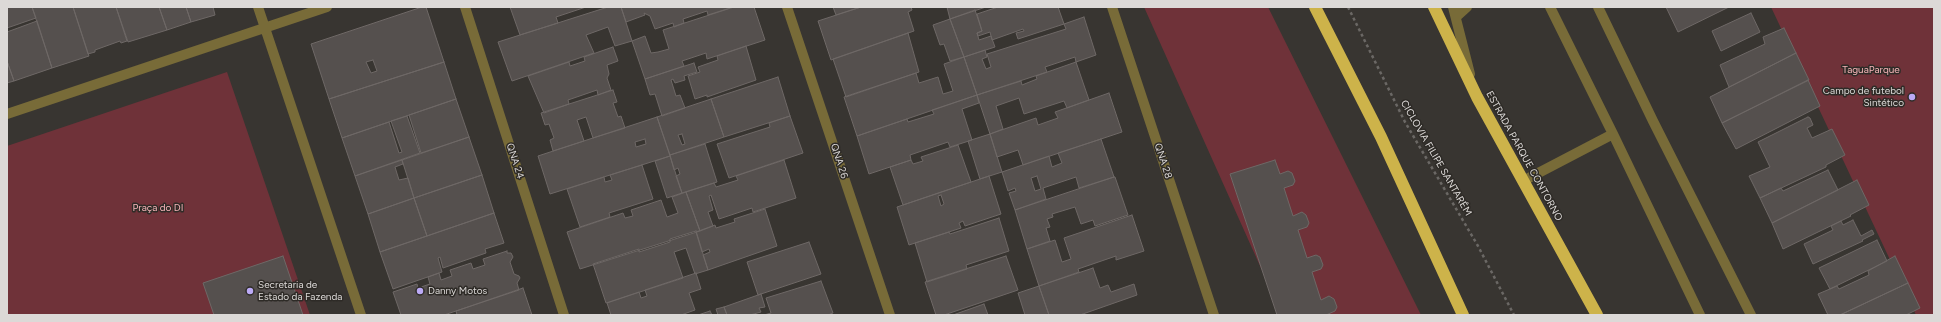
<!DOCTYPE html>
<html>
<head>
<meta charset="utf-8">
<style>
	body { margin:0 }
	#map { position:relative; width:1941px; height:322px; overflow:hidden; background:#383531; font-family:Figtree,sans-serif }
	canvas { display:block }
	.frame { position:absolute; inset:0; border:8px solid #dcd9d7; pointer-events:none }
</style>
</head>
<body>
<div id="map">
<canvas width="1941" height="322"></canvas>
<div class="frame"></div>
</div>
<script>
const c = document.querySelector('canvas').getContext('2d');
c.lineJoin = 'round';
function paint(path, color) {
  c.fillStyle = color;
  c.fill(path, 'evenodd');
}
function toPath(rows) {
  const path = new Path2D();
  for (const r of rows) {
    path.moveTo(r[0], r[1]);
    for (let i = 2; i < r.length; i += 2) path.lineTo(r[i], r[i + 1]);
  }
  return path;
}
function strokePath(path, color, width, dash) {
  c.strokeStyle = color;
  c.lineWidth = width;
  c.lineCap = dash ? 'butt' : 'round';
  c.setLineDash(dash || []);
  c.stroke(path);
}
function label(font, color, halo, rows, align = 'center') {
  c.font = font + ' Figtree,sans-serif';
  c.lineWidth = 3;
  c.setLineDash([]);
  c.textBaseline = 'middle';
  c.strokeStyle = halo;
  c.fillStyle = color;
  for (const [text, x, y, turn = 0] of rows) {
    c.save();
    c.translate(x, y);
    c.rotate((+turn || 0) * Math.PI / 180);
    c.textAlign = isNaN(turn) ? turn : align;
    if (halo) c.strokeText(text, 0, 0);
    c.fillText(text, 0, 0);
    c.restore();
  }
}
paint(toPath([
	[1144,7,1268,7,1421,315,1282,315],
	[1771,7,1934,7,1934,315,1916,315],
	[227,72,310,315,7,315,7,146]
]), '#6f3239');
const building = toPath([
	[7,7,32,7,36,18,7,28,7,7],
	[32,7,73,7,89,56,52,68,32,7],
	[73,7,116,7,127,41,121,43,120,41,95,50,95,52,88,54,73,7],
	[116,7,159,7,167,30,128,42,116,7],
	[159,7,186,7,191,22,167,30,159,7],
	[186,7,213,7,215,15,191,22,186,7],
	[422,7,426,7,444,62,329,99,311,44,422,7],
	[373,60,377,71,371,73,366,62,373,60],
	[510,7,586,7,556,17,558,23,520,35,510,7],
	[608,7,621,7,632,41,615,46,608,27,586,35,594,53,512,81,498,42,608,7],
	[621,7,730,7,730,8,708,15,707,11,683,19,684,23,674,27,673,23,655,29,650,16,644,13,645,15,626,22,621,7],
	[734,7,754,7,765,40,707,59,706,53,682,61,684,66,645,79,632,41,645,36,651,53,658,52,669,49,663,30,734,7],
	[833,7,861,7,836,15,833,7],
	[861,7,911,7,912,10,908,12,914,31,831,60,818,21,861,7],
	[947,7,986,7,950,19,947,7],
	[998,7,1058,7,1064,24,1018,39,1016,33,1024,31,1023,29,992,40,990,32,978,36,977,33,982,31,977,14,998,7],
	[1666,7,1729,7,1678,32,1666,7],
	[975,10,982,31,977,33,979,40,991,36,995,47,964,57,950,19,975,10],
	[1751,13,1760,32,1721,51,1712,31,1751,13],
	[1084,17,1096,55,1076,62,1075,57,1045,67,1047,72,977,95,964,57,985,50,987,57,982,59,986,69,991,67,987,54,1066,29,1064,24,1084,17],
	[950,19,964,57,950,61,944,44,940,45,933,25,950,19],
	[37,21,52,68,14,81,7,61,7,32,37,21],
	[1784,28,1796,53,1729,87,1720,65,1765,44,1763,37,1784,28],
	[908,33,919,72,846,97,833,59,908,33],
	[746,46,756,80,707,97,707,95,695,99,688,76,700,72,698,67,718,60,717,56,746,46],
	[613,47,618,61,607,65,609,74,607,78,611,90,598,95,597,90,568,100,569,104,544,113,528,76,569,62,570,66,585,61,584,57,613,47],
	[1796,53,1809,80,1722,123,1710,97,1796,53],
	[964,57,977,95,857,136,844,97,916,73,919,83,938,77,943,94,953,91,944,64,964,57],
	[7,61,14,81,7,83,7,61],
	[444,62,456,99,342,138,329,99,444,62],
	[1076,62,1089,100,1067,108,1064,101,1024,114,1019,98,996,106,1003,129,990,134,977,95,1021,81,1022,85,1037,79,1036,76,1076,62],
	[694,63,697,72,684,76,685,80,675,83,673,79,671,80,676,96,680,95,685,108,662,116,655,94,650,95,645,79,694,63],
	[778,77,790,116,724,137,711,99,778,77],
	[1808,80,1820,106,1736,149,1722,123,1808,80],
	[613,90,617,102,613,103,618,117,621,116,625,128,593,138,586,117,577,120,584,141,553,151,550,140,554,138,549,124,545,125,541,113,613,90],
	[1109,93,1122,132,1023,165,1018,150,997,157,990,134,1036,118,1038,125,1058,118,1055,112,1109,93],
	[977,95,979,103,962,109,972,140,950,147,948,142,910,155,911,160,869,174,857,136,907,119,908,122,934,114,932,110,977,95],
	[456,99,469,137,421,153,409,115,456,99],
	[711,99,724,137,670,155,657,117,711,99],
	[682,134,685,144,682,145,678,135,682,134],
	[407,116,420,153,355,176,342,138,389,122,399,153,402,152,391,121,407,116],
	[790,116,803,153,729,178,717,144,770,127,769,123,790,116],
	[657,117,670,156,550,194,538,156,657,117],
	[645,139,646,144,636,147,635,142,645,139],
	[1808,117,1810,118,1813,125,1807,128,1812,138,1832,129,1845,155,1826,165,1826,167,1760,198,1749,176,1770,167,1758,142,1808,117],
	[990,134,1002,172,980,179,968,141,990,134],
	[469,137,482,175,414,198,402,160,469,137],
	[1101,139,1114,177,1079,188,1076,177,1043,188,1046,199,1015,210,1009,193,1016,191,1015,188,1008,191,1002,172,1049,156,1052,167,1062,163,1058,153,1101,139],
	[1037,176,1041,189,1035,191,1031,178,1037,176],
	[705,144,717,182,682,193,676,176,680,174,678,168,674,170,670,155,705,144],
	[958,145,971,182,903,205,890,167,911,160,913,164,923,161,921,157,958,145],
	[670,156,682,193,667,198,655,161,670,156],
	[402,160,403,164,395,167,399,180,408,178,414,198,368,214,355,176,402,160],
	[784,160,796,198,753,212,752,208,719,219,711,195,709,196,713,210,708,212,713,226,700,231,686,192,714,183,716,187,738,180,736,176,784,160],
	[1275,160,1280,174,1288,171,1292,173,1295,181,1293,185,1284,188,1293,216,1302,212,1306,215,1309,223,1307,227,1298,230,1307,258,1316,255,1320,257,1323,265,1321,269,1312,272,1321,300,1329,296,1334,299,1337,307,1335,311,1326,315,1277,315,1230,174,1275,160],
	[642,165,653,199,609,213,610,217,580,227,567,189,604,177,605,182,612,180,610,175,642,165],
	[1828,170,1838,190,1772,223,1760,198,1781,188,1783,191,1828,170],
	[482,175,494,213,427,236,414,198,482,175],
	[989,176,1001,214,965,226,963,221,959,223,961,228,909,245,897,207,989,176],
	[941,195,944,204,941,206,938,196,941,195],
	[1114,177,1115,177,1128,215,1095,226,1093,220,1081,224,1075,207,1052,214,1053,217,1047,219,1050,227,1046,228,1050,241,1027,249,1015,210,1114,177],
	[1857,180,1869,205,1850,215,1851,216,1783,249,1772,223,1857,180],
	[686,192,700,231,580,269,567,232,623,213,625,218,633,216,631,210,661,200,667,217,678,213,672,197,686,192],
	[414,198,427,236,380,252,368,214,414,198],
	[765,209,777,246,708,270,703,255,710,252,709,249,702,252,696,232,715,225,716,228,735,222,734,219,765,209],
	[494,213,504,243,485,249,486,253,443,268,440,257,438,258,442,272,393,289,380,252,494,213],
	[1132,215,1144,251,1116,260,1116,256,1078,269,1079,272,1039,286,1027,249,1055,240,1062,262,1071,259,1064,238,1132,215],
	[999,218,1009,251,966,265,967,269,927,282,915,243,949,232,950,234,999,218],
	[1853,220,1861,236,1872,230,1874,234,1862,240,1863,241,1813,264,1804,244,1833,230,1831,226,1841,221,1843,225,1853,220],
	[696,231,708,270,695,274,686,248,674,252,683,278,606,303,593,264,639,249,639,252,670,242,670,239,696,231],
	[1877,240,1887,261,1830,289,1819,268,1877,240],
	[809,242,821,274,758,295,747,262,809,242],
	[507,251,507,253,511,253,513,257,510,262,514,274,519,276,520,278,517,283,519,290,444,315,401,315,393,292,417,284,418,288,430,284,428,277,439,273,441,280,452,276,450,270,471,263,473,269,485,265,483,259,507,251],
	[283,256,303,315,214,315,203,283,283,256],
	[1006,256,1018,290,944,315,936,315,925,282,1006,256],
	[1895,256,1908,283,1840,315,1828,315,1818,294,1837,286,1839,289,1869,275,1868,271,1895,256],
	[1093,268,1100,288,1108,285,1111,292,1134,284,1137,295,1080,315,1049,315,1039,286,1093,268],
	[696,273,701,289,689,293,695,310,681,315,611,315,607,303,639,292,641,298,647,296,645,290,696,273],
	[821,281,833,313,828,315,764,315,771,313,766,298,821,281],
	[1908,283,1920,308,1906,315,1840,315,1908,283],
	[1039,286,1049,315,1025,315,1018,293,1039,286],
	[523,288,532,315,457,315,456,311,459,310,523,288],
	[761,294,765,307,759,308,761,312,750,315,727,315,724,307,761,294],
	[984,304,988,315,953,315,984,304],
	[724,307,727,315,718,315,716,309,724,307],
	[710,311,712,315,698,315,710,311]
]);
paint(building, '#55504e');
strokePath(building, '#6e6866', 1);
strokePath(toPath([
	[1348,7,1405,122,1478,246,1514,315]
]), '#6b6865', 2.5, [3, 3]);
strokePath(toPath([
	[258,7,361,315],
	[465,7,564,315],
	[787,7,890,315],
	[1112,7,1214,315],
	[1453,7,1470,74],
	[1550,7,1613,134],
	[1598,7,1653,121,1751,315],
	[1456,17,1467,7],
	[7,114,327,7],
	[1523,181,1613,134,1700,315]
]), '#786b38', 10);
strokePath(toPath([
	[1315,7,1381,137,1463,315],
	[1434,7,1477,97,1597,315]
]), '#cdb34a', 12);
for (const [x, y, r, color] of [
	[1912,97,4,"#bcaaf6"],
	[250,291,4,"#bcaaf6"],
	[420,291,4,"#bcaaf6"]
]) {
  const dot = new Path2D();
  dot.arc(x, y, r, 0, 2 * Math.PI);
  c.fillStyle = color;
  c.fill(dot);
  strokePath(dot, '#2e2b27', 1.5);
}
label('10px', '#f7b5b9', '#2e2b27', [
	["TaguaParque",1871,70],
	["Praça do DI",158,208]
]);
label('10px', '#dcd9d7', '#2e2b27', [
	["Campo de futebol",1904,91,"right"],
	["Sintético",1904,103,"right"],
	["Secretaria de",258,285],
	["Estado da Fazenda",258,297],
	["Danny Motos",428,291]
], 'left');
label('10px', '#dcd9d7', '#2e2b27', [
	["ESTRADA PARQUE CONTORNO",1524,156,61],
	["CICLOVIA FILIPE SANTARÉM",1436,158,60],
	["QNA 24",515,161,72],
	["QNA 26",839,161,72],
	["QNA 28",1163,161,72]
]);
</script>
</body>
</html>
